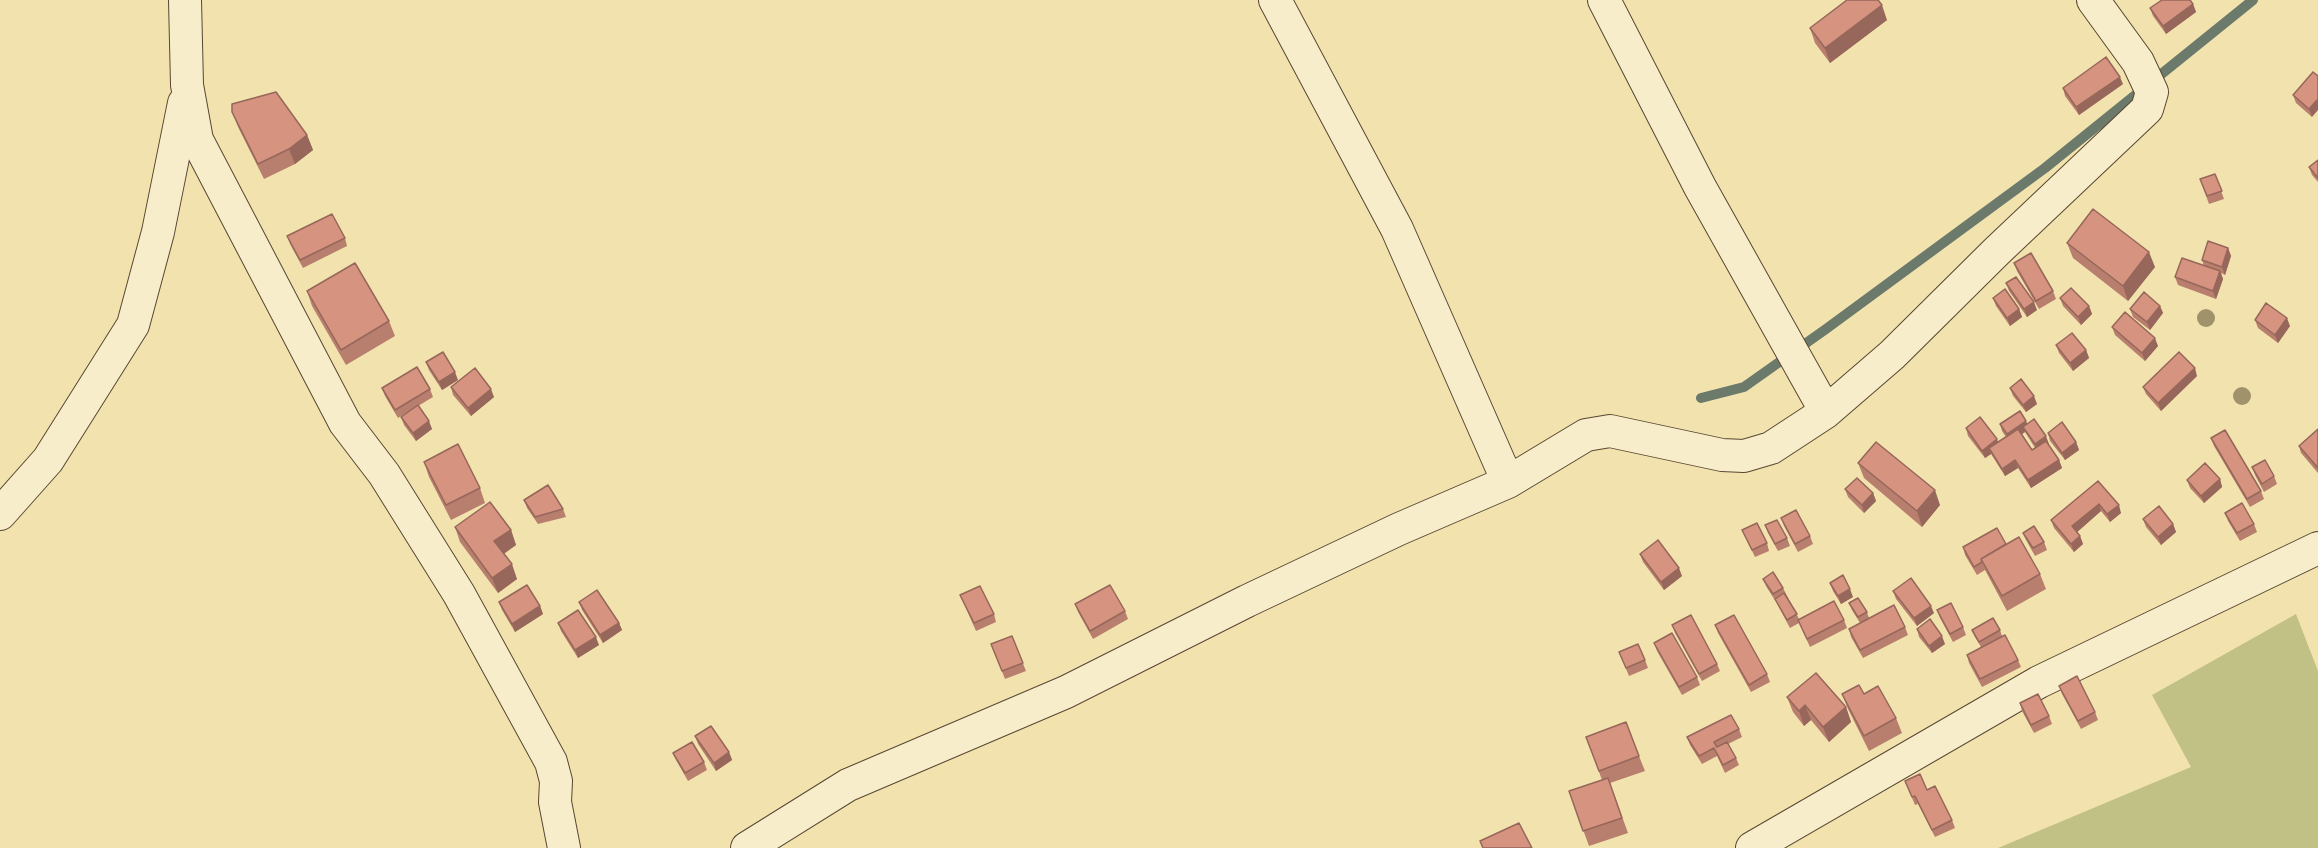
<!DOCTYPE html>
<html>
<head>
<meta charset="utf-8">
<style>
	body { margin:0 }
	canvas { display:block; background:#f2e3ae }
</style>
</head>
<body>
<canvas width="2318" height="848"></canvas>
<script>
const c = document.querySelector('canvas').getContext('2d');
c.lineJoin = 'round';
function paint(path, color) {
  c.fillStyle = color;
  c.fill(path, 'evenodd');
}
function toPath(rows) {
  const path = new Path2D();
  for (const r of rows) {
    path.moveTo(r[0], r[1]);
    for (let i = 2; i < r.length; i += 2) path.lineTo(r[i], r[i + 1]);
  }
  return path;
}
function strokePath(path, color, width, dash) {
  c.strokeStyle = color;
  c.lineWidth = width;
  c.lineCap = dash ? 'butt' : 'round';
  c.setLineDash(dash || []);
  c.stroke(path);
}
paint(toPath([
	[2296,614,2318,671,2318,848,1998,848,2191,767,2152,695]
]), '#c2c185');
strokePath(toPath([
	[1701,398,1744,387,1826,329,2045,168,2253,0]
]), '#6c7a6c', 10);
const minor = toPath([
	[185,0,187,85,197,140,345,423,384,474,459,594,551,762,556,781,555,802,564,848],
	[1275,0,1397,229,1508,482],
	[1604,0,1700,187,1826,412],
	[0,514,48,460,133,325,158,232,184,103],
	[747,848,848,785,1066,692,1247,601,1399,529,1508,482,1586,435,1610,431,1722,455,1744,456,1771,448,1826,412,1892,355,1997,251,2147,109,2152,92,2138,62,2093,0],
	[1752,848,2039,682,2318,548]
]);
strokePath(minor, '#584732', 34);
strokePath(minor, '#f7edca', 32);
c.fillStyle = '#a0926b';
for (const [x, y] of [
	[2206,318],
	[2242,396]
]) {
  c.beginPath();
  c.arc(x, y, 9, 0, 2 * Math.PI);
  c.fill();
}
paint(toPath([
	[2193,4,2196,12,2166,34,2153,16,2150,8],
	[1887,20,1830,63,1815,43,1810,28],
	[2313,72,2312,117,2296,103,2293,95],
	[2123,84,2079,115,2065,96,2063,88],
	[232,112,307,135,313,150,295,164,264,179,238,127],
	[2318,160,2318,182,2312,175,2309,167],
	[2215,174,2224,199,2209,204,2200,179],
	[287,236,345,238,347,246,303,268,290,244],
	[2067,243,2155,267,2128,301,2073,258],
	[2228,248,2231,256,2225,275,2221,273,2223,279,2216,299,2178,285,2175,277,2204,266,2202,260],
	[2014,263,2053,291,2056,299,2039,309,2017,271],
	[2006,283,2037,310,2027,317,2009,291],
	[307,291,389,321,395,336,346,365,312,306],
	[1993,298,2019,309,2022,317,2010,326,1996,306],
	[2060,298,2089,306,2092,314,2081,325,2063,306],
	[2160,306,2163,313,2150,330,2133,317,2130,309],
	[2255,320,2290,326,2278,343,2258,328],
	[2112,327,2158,346,2145,361,2115,335],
	[2056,345,2086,350,2089,358,2073,371,2059,353],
	[426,362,458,380,442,390,429,370],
	[2197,376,2161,411,2146,394,2143,387],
	[451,387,494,397,471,416,453,395],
	[382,388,430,389,433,397,418,406,432,429,416,441,404,425,401,417,411,410,398,418,385,396],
	[2010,388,2037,404,2026,412,2013,396],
	[2026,421,2027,424,2049,444,2048,445,2059,460,2062,468,2031,488,2018,468,2005,476,1991,454,1985,458,1968,436,1966,428,1998,442,2006,437,2002,431,2000,424],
	[2025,432,2035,448,2032,450,2022,434],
	[2318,429,2318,473,2301,453,2299,446],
	[2048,433,2076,442,2079,450,2065,460,2050,441],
	[2211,438,2261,491,2264,499,2250,507,2214,446],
	[424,462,480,488,485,503,451,520,429,477],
	[1858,463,1940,505,1922,527,1864,478],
	[2252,467,2274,476,2277,484,2264,492,2255,475],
	[2220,479,2222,487,2204,503,2190,488,2187,480],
	[2098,481,2121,513,2110,522,2101,511,2077,532,2080,536,2083,544,2074,552,2054,528,2051,520],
	[1845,489,1873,493,1876,501,1864,513,1848,497],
	[524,500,563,509,566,517,538,524,527,508],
	[2225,513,2254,524,2257,532,2240,541,2228,521],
	[1781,518,1810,536,1813,544,1798,552,1784,526],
	[2143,519,2173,524,2176,532,2161,545,2146,527],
	[1765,525,1787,538,1790,546,1778,551,1768,533],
	[455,527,511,530,516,545,504,554,517,579,498,593,460,542],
	[1742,530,1767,543,1769,551,1755,557],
	[2023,533,2044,542,2047,550,2035,556,2026,540],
	[2006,544,2040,574,2046,589,2007,611,1985,570,1977,575,1965,555,1963,547],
	[1640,554,1682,576,1664,590,1643,562],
	[1763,579,1783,588,1799,619,1844,620,1847,628,1810,647,1799,623,1790,628,1776,602,1766,586],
	[1830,583,1853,597,1841,604,1833,591],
	[1893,591,1934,613,1917,626,1896,599],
	[960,595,994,614,996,622,976,631],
	[499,602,540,606,543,614,515,632,502,610],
	[579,602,619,623,622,630,603,643,582,610],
	[1849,603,1867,612,1869,618,1905,627,1908,635,1863,658,1851,637,1849,629,1860,623,1852,610],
	[1075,604,1125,611,1128,619,1093,639,1078,612],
	[1937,610,1963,627,1966,635,1953,642,1940,618],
	[558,623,599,645,578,658,561,631],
	[1672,625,1717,664,1720,671,1702,681,1675,633],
	[1715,625,1767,674,1770,682,1751,692,1718,633],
	[1917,629,1945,644,1932,653,1919,637],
	[1972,630,2000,630,2002,636,2018,660,2021,667,1982,687,1969,663,1967,655,1981,647,1975,637],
	[1012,636,1026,671,1005,679,991,644],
	[1654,643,1697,677,1700,685,1682,695,1657,651],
	[1619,652,1645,660,1648,668,1629,676],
	[2059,686,2095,712,2098,720,2081,729,2062,694],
	[1842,694,1864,694,1896,718,1902,733,1869,751,1848,709],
	[1787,697,1846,707,1851,722,1829,742,1811,720,1804,726,1793,712],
	[2020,703,2049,716,2052,724,2034,733,2022,711],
	[1739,729,1742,737,1728,744,1736,758,1739,765,1725,773,1717,756,1702,764,1690,745,1687,737],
	[695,736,729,752,732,760,716,771,698,744],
	[1586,737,1639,756,1645,771,1610,783,1628,833,1589,846,1569,791,1602,780],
	[673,753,704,762,707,770,688,781,676,760],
	[1905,781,1927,790,1952,820,1955,828,1935,837,1918,804,1915,805]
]), '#b87e6e');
paint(toPath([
	[2193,4,2196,12,2166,34,2163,26],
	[1882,5,1887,20,1830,63,1825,48],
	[2120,77,2123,84,2079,115,2076,107],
	[2318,99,2318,110,2312,117,2309,109],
	[307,135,313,150,295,164,289,149],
	[2228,248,2231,256,2225,275,2222,267],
	[2149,252,2155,267,2128,301,2123,286],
	[2220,271,2223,279,2216,299,2213,291],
	[2034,302,2037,310,2027,317,2024,309],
	[2089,306,2092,314,2081,325,2078,317],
	[2160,306,2163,313,2150,330,2147,322],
	[2019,309,2022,317,2010,326,2007,318],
	[2287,318,2290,326,2278,343,2275,335],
	[2155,338,2158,346,2145,361,2142,353],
	[2086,350,2089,358,2073,371,2070,363],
	[2195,368,2197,376,2161,411,2158,403],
	[455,372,458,380,442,390,439,382],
	[491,389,494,397,471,416,468,408],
	[2034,396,2037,404,2026,412,2023,405],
	[429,421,432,429,416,441,413,433],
	[2026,421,2029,429,2023,427,2025,432,2010,442,2007,434],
	[2046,436,2049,444,2037,452,2035,444],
	[1997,439,2000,447,1989,448,1991,454,1985,458,1982,451],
	[2076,442,2079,450,2065,460,2062,453],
	[2015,460,2018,468,2005,476,2002,469],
	[2059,460,2062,468,2031,488,2028,480],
	[2220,479,2222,487,2204,503,2201,496],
	[1935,490,1940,505,1922,527,1917,511],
	[1873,493,1876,501,1864,513,1862,505],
	[2099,504,2101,511,2075,534,2072,526],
	[2119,505,2121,513,2110,522,2107,514],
	[2173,524,2176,532,2161,545,2158,537],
	[511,530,516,545,500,556,494,541],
	[2080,536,2083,544,2074,552,2071,544],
	[512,564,517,579,498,593,492,578],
	[1679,568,1682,576,1664,590,1661,582],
	[1850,589,1853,597,1841,604,1838,596],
	[540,606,543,614,515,632,512,624],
	[1931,606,1934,613,1917,626,1914,618],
	[619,623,622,630,603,643,600,635],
	[1942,636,1945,644,1932,653,1929,646],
	[596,637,599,645,578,658,575,650],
	[1805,705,1811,720,1804,726,1799,711],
	[1846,707,1851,722,1829,742,1823,727],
	[729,752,732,760,716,771,714,763]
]), '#96675a');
const building = toPath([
	[1847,0,1878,0,1882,5,1825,48,1810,28,1847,0],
	[2162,0,2190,0,2193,4,2163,26,2150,8,2162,0],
	[2106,57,2120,77,2076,107,2063,88,2106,57],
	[2313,72,2318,76,2318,99,2309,109,2293,95,2313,72],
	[276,92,307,135,289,149,258,164,232,112,232,104,276,92],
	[2318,160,2318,178,2309,167,2318,160],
	[2215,174,2222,191,2207,196,2200,179,2215,174],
	[2093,209,2149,252,2123,286,2067,243,2093,209],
	[332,214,345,238,300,260,287,236,332,214],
	[2208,241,2228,248,2222,267,2202,260,2208,241],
	[2031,253,2053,291,2036,301,2014,263,2031,253],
	[2182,258,2220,271,2213,291,2175,277,2182,258],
	[355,263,389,321,341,350,307,291,355,263],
	[2016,277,2034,302,2024,309,2006,283,2016,277],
	[2071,288,2089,306,2078,317,2060,298,2071,288],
	[2005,289,2019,309,2007,318,1993,298,2005,289],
	[2144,292,2160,306,2147,322,2130,309,2144,292],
	[2266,303,2287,318,2275,335,2255,320,2266,303],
	[2125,312,2155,338,2142,353,2112,327,2125,312],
	[2072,333,2086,350,2070,363,2056,345,2072,333],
	[443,352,455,372,439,382,426,362,443,352],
	[2179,352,2195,368,2158,403,2143,387,2179,352],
	[417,367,430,389,395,410,382,388,417,367],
	[475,368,491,389,468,408,451,387,475,368],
	[2021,379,2034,396,2023,405,2010,388,2021,379],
	[418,405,429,421,413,433,401,417,418,405],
	[2020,411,2026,421,2007,434,2000,424,2020,411],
	[1980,417,1997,439,1982,451,1966,428,1980,417],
	[2034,419,2046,436,2035,444,2023,427,2034,419],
	[2062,422,2076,442,2062,453,2048,433,2062,422],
	[2018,429,2032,450,2046,441,2059,460,2028,480,2015,460,2002,469,1989,448,2018,429],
	[2318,429,2318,468,2299,446,2318,429],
	[2225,430,2261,491,2247,499,2211,438,2225,430],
	[1876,442,1935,490,1917,511,1858,463,1876,442],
	[458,444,480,488,446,505,424,462,458,444],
	[2265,460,2274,476,2262,484,2252,467,2265,460],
	[2205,463,2220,479,2201,496,2187,480,2205,463],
	[1857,478,1873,493,1862,505,1845,489,1857,478],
	[2098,481,2119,505,2107,514,2099,504,2072,526,2080,536,2071,544,2051,520,2098,481],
	[548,485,563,509,535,517,524,500,548,485],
	[490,502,511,530,494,541,512,564,492,578,455,527,490,502],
	[2242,503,2254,524,2237,533,2225,513,2242,503],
	[2159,506,2173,524,2158,537,2143,519,2159,506],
	[1796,510,1810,536,1795,544,1781,518,1796,510],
	[1777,520,1787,538,1775,544,1765,525,1777,520],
	[1757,523,1767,543,1752,550,1742,530,1757,523],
	[2034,526,2044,542,2033,548,2023,533,2034,526],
	[1997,528,2006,544,1981,559,1982,562,1974,567,1963,547,1997,528],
	[2019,537,2040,574,2002,596,1981,559,2019,537],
	[1658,540,1679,568,1661,582,1640,554,1658,540],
	[1773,572,1783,588,1773,594,1763,579,1773,572],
	[1843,575,1850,589,1838,596,1830,583,1843,575],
	[1911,578,1931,606,1914,618,1893,591,1911,578],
	[527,585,540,606,512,624,499,602,527,585],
	[1110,585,1125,611,1090,631,1075,604,1110,585],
	[980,586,994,614,974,623,960,595,980,586],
	[597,590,619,623,600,635,579,602,597,590],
	[1784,593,1797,614,1787,620,1775,599,1784,593],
	[1858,598,1867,612,1858,617,1849,603,1858,598],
	[1834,601,1844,620,1807,639,1798,620,1834,601],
	[1951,603,1963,627,1950,634,1937,610,1951,603],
	[1894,605,1905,627,1860,650,1849,629,1894,605],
	[578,610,596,637,575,650,558,623,578,610],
	[1691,615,1717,664,1699,674,1672,625,1691,615],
	[1734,615,1767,674,1749,685,1715,625,1734,615],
	[1993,618,2000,630,1979,642,1972,630,1993,618],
	[1930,619,1942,636,1929,646,1917,629,1930,619],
	[1672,633,1697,677,1679,687,1654,643,1672,633],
	[2005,635,2018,660,1980,679,1967,655,2005,635],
	[1012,636,1023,663,1002,671,991,644,1012,636],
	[1638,644,1645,660,1626,668,1619,652,1638,644],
	[1816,673,1846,707,1823,727,1805,705,1799,711,1787,697,1816,673],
	[2077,676,2095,712,2078,721,2059,686,2077,676],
	[1859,685,1864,694,1878,686,1896,718,1864,736,1842,694,1859,685],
	[2038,694,2049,716,2031,725,2020,703,2038,694],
	[1731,715,1739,729,1714,742,1717,747,1727,742,1736,758,1723,765,1714,748,1699,756,1687,737,1731,715],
	[1626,722,1639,756,1599,771,1586,737,1626,722],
	[711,726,729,752,714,763,695,736,711,726],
	[692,742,704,762,685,773,673,753,692,742],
	[1920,774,1927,790,1935,786,1952,820,1932,830,1915,796,1912,797,1905,781,1920,774],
	[1608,778,1622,818,1583,831,1569,791,1608,778],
	[1519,823,1532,848,1483,848,1480,841,1519,823]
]);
paint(building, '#d69380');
strokePath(building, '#96675a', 1.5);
</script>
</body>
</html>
